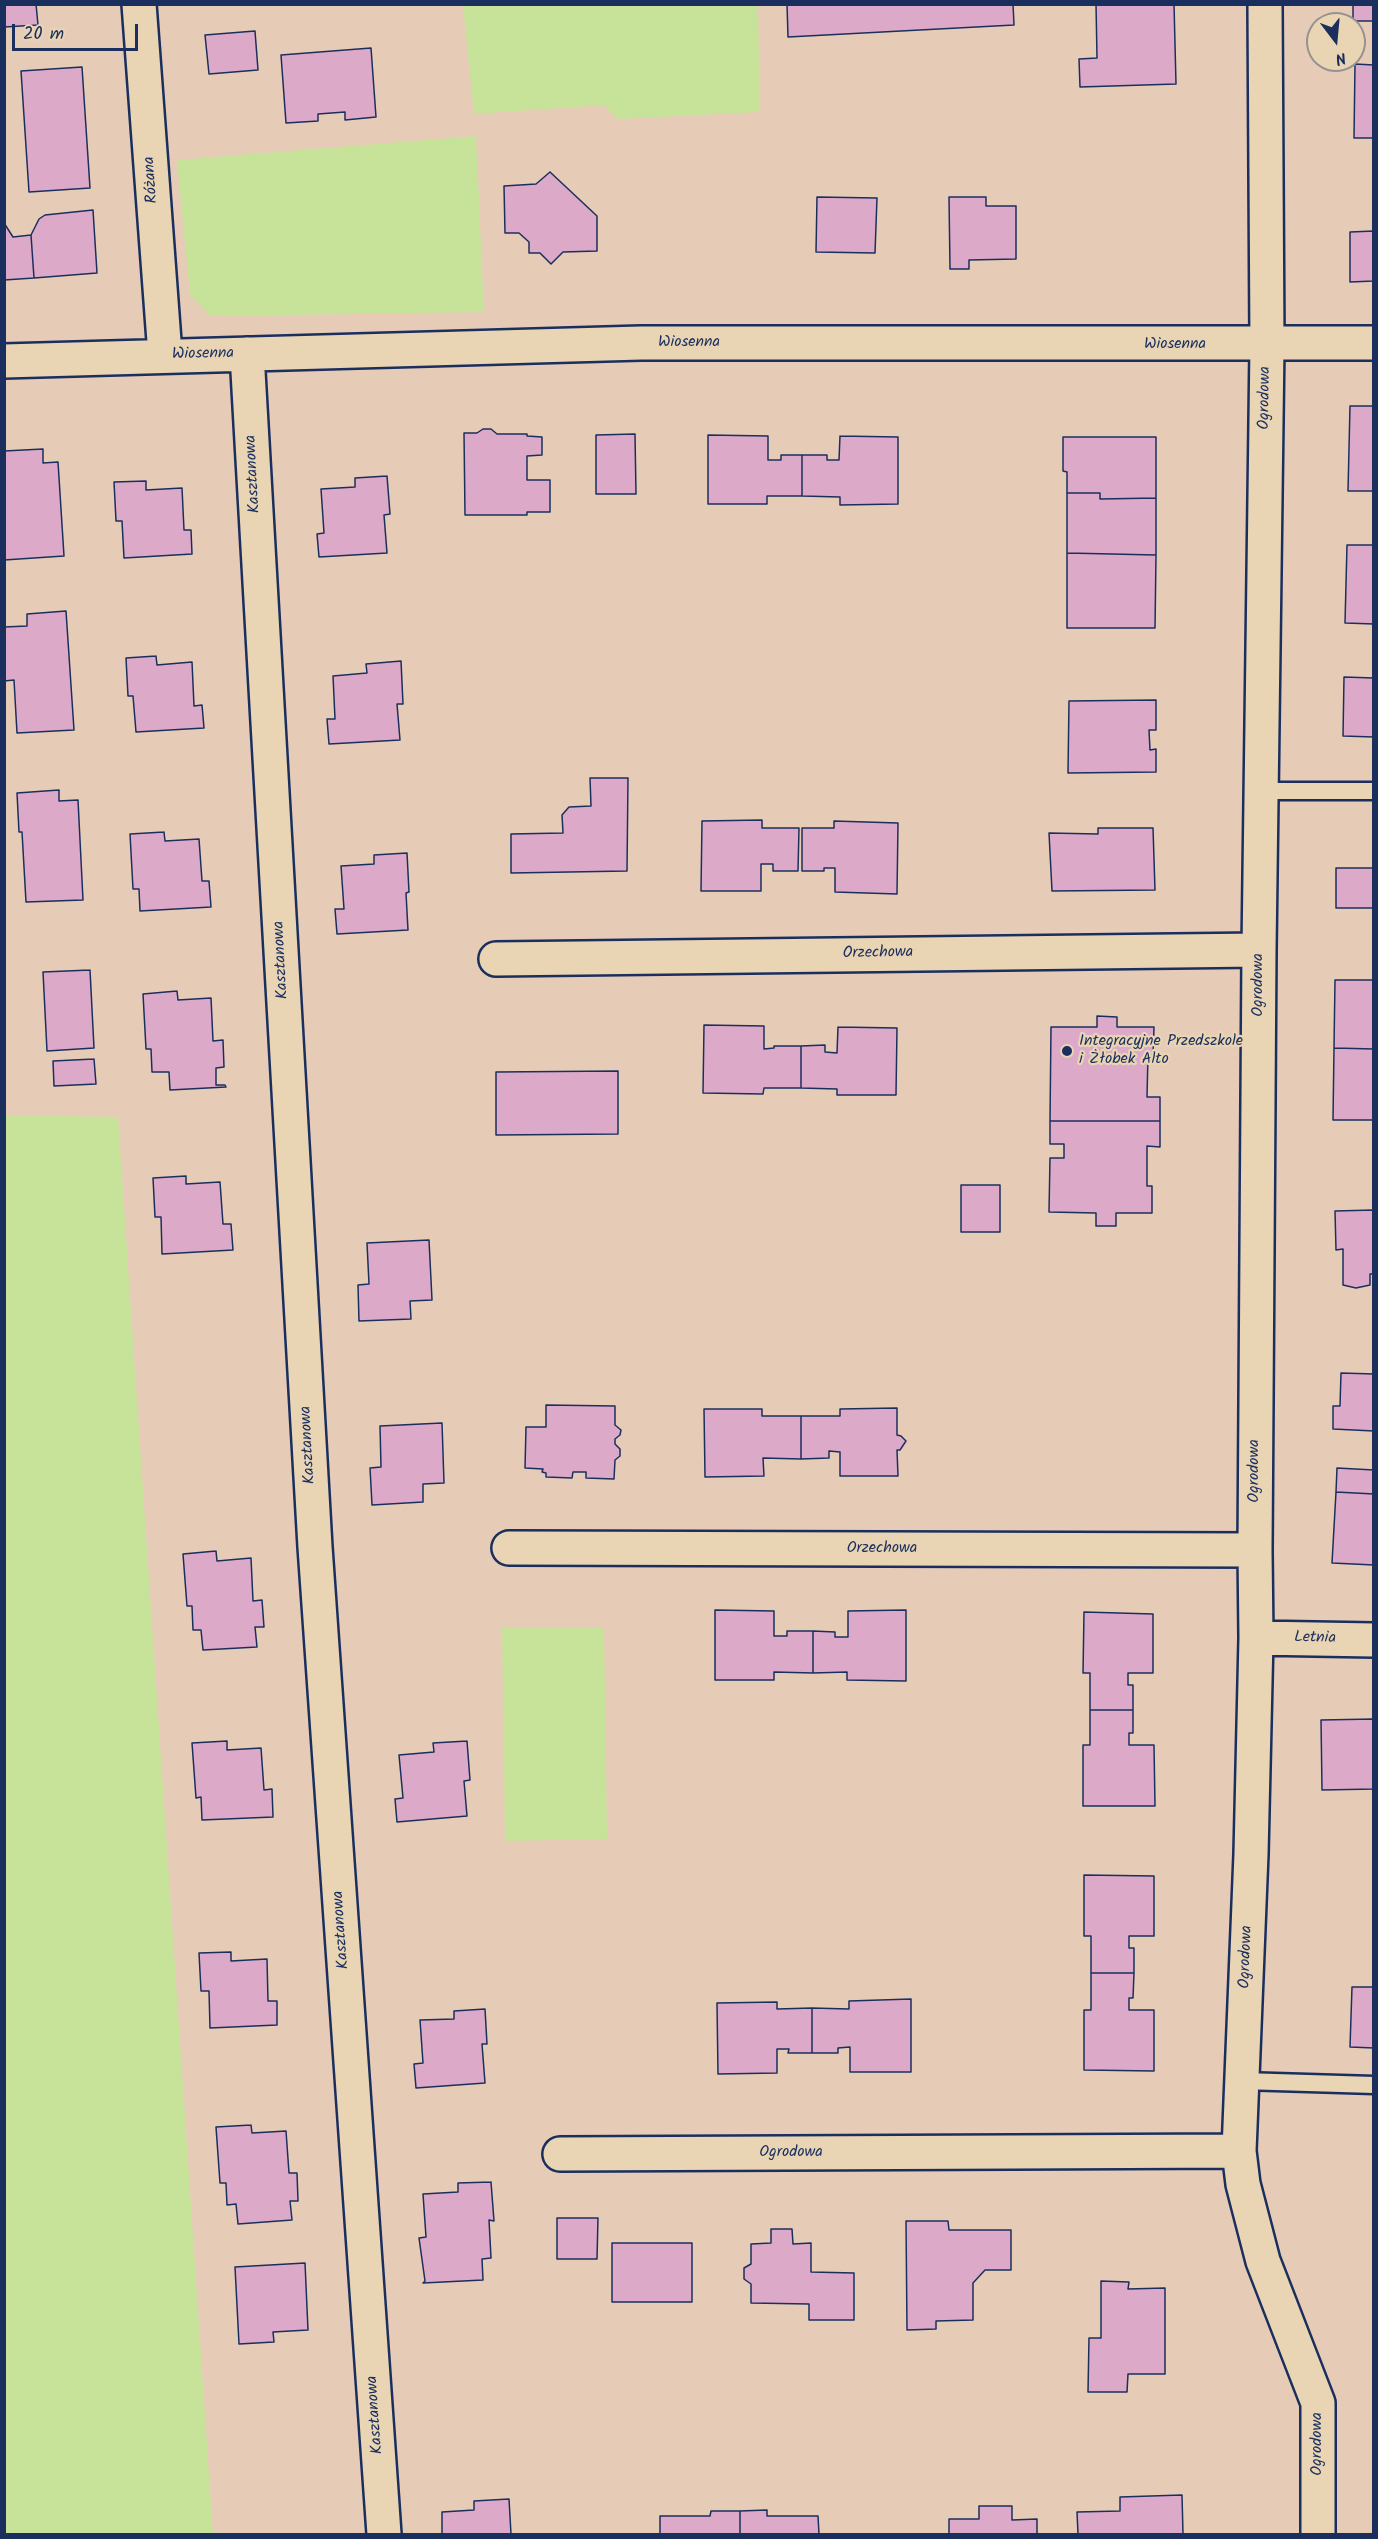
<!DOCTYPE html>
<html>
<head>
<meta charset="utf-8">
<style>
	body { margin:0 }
	#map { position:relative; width:1378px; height:2539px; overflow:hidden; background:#e6ccb7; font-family:Kalam,sans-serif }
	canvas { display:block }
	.frame { position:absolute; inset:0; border:6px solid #1b2f5e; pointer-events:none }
	.north { position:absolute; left:1306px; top:12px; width:60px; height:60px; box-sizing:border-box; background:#e9d4b3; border:2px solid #979291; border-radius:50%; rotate:164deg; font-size:16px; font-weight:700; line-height:24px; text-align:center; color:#1b2f5e }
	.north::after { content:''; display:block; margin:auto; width:21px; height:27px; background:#1b2f5e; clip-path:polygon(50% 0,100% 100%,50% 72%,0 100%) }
	.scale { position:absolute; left:12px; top:24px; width:126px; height:27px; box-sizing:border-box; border:3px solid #1b2f5e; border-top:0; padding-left:8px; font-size:18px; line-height:21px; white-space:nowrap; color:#1b2f5e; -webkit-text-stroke:4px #e9d4b3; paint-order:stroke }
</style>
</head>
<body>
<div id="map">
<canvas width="1378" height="2539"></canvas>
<div class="frame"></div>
<div class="north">N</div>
<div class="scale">20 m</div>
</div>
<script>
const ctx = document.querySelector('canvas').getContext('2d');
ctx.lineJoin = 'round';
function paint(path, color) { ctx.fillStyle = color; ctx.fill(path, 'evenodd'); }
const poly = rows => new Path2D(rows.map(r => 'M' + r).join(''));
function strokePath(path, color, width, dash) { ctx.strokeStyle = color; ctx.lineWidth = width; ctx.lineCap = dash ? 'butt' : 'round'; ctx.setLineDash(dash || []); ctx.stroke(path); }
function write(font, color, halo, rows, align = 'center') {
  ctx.font = font + ' Kalam,sans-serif'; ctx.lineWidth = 4.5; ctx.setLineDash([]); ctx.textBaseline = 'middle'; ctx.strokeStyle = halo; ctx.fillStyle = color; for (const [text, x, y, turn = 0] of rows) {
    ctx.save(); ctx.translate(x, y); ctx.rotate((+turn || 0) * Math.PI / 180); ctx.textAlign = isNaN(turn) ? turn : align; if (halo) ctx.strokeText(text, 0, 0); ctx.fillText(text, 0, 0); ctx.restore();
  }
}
paint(poly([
	[463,5,758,5,760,112,618,119,604,105,474,114],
	[476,136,484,312,210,316,190,295,177,160],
	[5,1115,118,1117,213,2534,5,2534],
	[604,1627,607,1839,505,1841,502,1628]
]), '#c7e39a');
const building = poly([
	[4,4,36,4,38,25,4,27,4,4],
	[787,4,1013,4,1014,25,788,37,787,4],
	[1096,4,1174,4,1176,84,1080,87,1079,59,1097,58,1096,4],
	[1353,4,1374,4,1374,21,1353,21,1353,4],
	[255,31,258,70,209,74,205,35,255,31],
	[371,48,376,117,345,120,345,112,318,114,318,121,286,123,281,55,371,48],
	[1355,64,1374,65,1374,138,1354,138,1355,64],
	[82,67,90,188,29,192,21,71,82,67],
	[550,172,597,216,597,251,563,252,551,264,540,253,529,253,529,242,519,233,505,233,504,186,536,184,550,172],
	[817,197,877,198,875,253,816,252,817,197],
	[949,197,986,197,986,206,1016,206,1016,259,969,260,969,269,950,269,949,197],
	[93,210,97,273,34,278,31,235,39,219,45,215,93,210],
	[4,223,13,237,31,235,34,278,4,280,4,223],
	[1374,231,1374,281,1350,282,1350,232,1374,231],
	[1350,406,1374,406,1374,491,1348,491,1350,406],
	[483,429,491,429,497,434,527,434,527,436,542,437,542,455,527,456,527,480,550,480,550,512,527,512,527,515,465,515,464,433,477,433,483,429],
	[635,434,636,494,596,494,596,435,635,434],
	[708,435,768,436,768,460,781,460,781,455,802,455,802,496,767,496,767,504,708,504,708,435],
	[840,436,898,437,898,504,840,505,840,497,802,496,802,455,827,455,827,460,839,460,840,436],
	[1063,437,1156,437,1156,498,1100,499,1100,493,1067,493,1067,472,1063,471,1063,437],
	[43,449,43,463,58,462,64,556,4,560,4,451,43,449],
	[387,476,390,514,384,515,387,553,319,557,317,534,324,533,321,489,355,487,355,478,387,476],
	[146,481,146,490,182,488,184,530,191,530,192,554,124,558,122,521,116,521,114,482,146,481],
	[1067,493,1100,493,1100,499,1156,498,1156,555,1067,553,1067,493],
	[1347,545,1374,545,1374,624,1345,623,1347,545],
	[1067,553,1156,555,1155,628,1067,628,1067,553],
	[66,611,74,730,17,733,14,680,4,681,4,627,27,626,27,614,66,611],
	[156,656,157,665,192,662,194,706,202,705,204,728,136,732,133,696,128,696,126,658,156,656],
	[401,661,403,704,397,704,400,740,329,744,327,719,335,719,333,676,367,673,366,664,401,661],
	[1344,677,1374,678,1374,737,1343,736,1344,677],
	[1156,700,1156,730,1149,730,1150,750,1156,749,1156,772,1068,773,1069,701,1156,700],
	[590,778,628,778,627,871,511,873,511,834,563,833,562,815,569,807,591,806,590,778],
	[59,790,59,801,78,800,83,900,26,902,22,832,19,832,17,793,59,790],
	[762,820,762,828,799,828,798,871,773,871,773,864,761,864,761,891,701,891,702,821,762,820],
	[834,821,898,823,897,894,835,892,835,868,824,868,824,871,802,871,802,828,834,828,834,821],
	[1098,828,1153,828,1155,890,1052,891,1049,833,1098,834,1098,828],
	[164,832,165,841,199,839,202,881,209,881,211,907,140,911,139,889,133,889,130,834,164,832],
	[407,853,409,892,406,893,408,930,337,934,335,909,344,909,341,866,374,864,374,855,407,853],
	[1336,868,1374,868,1374,908,1336,908,1336,868],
	[90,970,94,1048,47,1051,43,972,90,970],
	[1335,980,1374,980,1374,1049,1334,1048,1335,980],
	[177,991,178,1000,211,998,213,1041,223,1040,224,1067,216,1068,216,1085,225,1085,226,1087,170,1090,169,1072,152,1072,151,1049,146,1049,143,994,177,991],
	[1097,1016,1117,1017,1117,1027,1154,1027,1153,1055,1148,1055,1147,1097,1160,1097,1160,1121,1050,1121,1051,1027,1097,1027,1097,1016],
	[704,1025,764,1026,764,1049,774,1048,774,1046,801,1046,801,1088,764,1088,763,1094,703,1093,704,1025],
	[838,1027,897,1028,896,1095,837,1095,837,1089,801,1088,801,1046,825,1045,825,1052,837,1053,838,1027],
	[1334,1048,1374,1049,1374,1120,1333,1120,1334,1048],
	[94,1059,96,1084,54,1086,53,1061,94,1059],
	[618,1071,618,1134,496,1135,496,1072,618,1071],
	[1050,1121,1160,1121,1160,1147,1147,1146,1147,1186,1152,1186,1152,1213,1116,1213,1116,1226,1096,1226,1096,1213,1049,1212,1050,1158,1064,1158,1064,1144,1050,1144,1050,1121],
	[186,1176,186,1184,220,1182,223,1224,231,1224,233,1250,162,1254,161,1217,155,1217,153,1178,186,1176],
	[961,1185,1000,1185,1000,1232,961,1232,961,1185],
	[1374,1210,1374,1274,1370,1274,1370,1285,1356,1288,1343,1285,1343,1249,1336,1250,1335,1211,1374,1210],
	[429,1240,432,1300,410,1301,411,1319,359,1321,358,1285,369,1284,367,1243,429,1240],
	[1341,1373,1374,1374,1374,1431,1333,1429,1333,1406,1340,1406,1341,1373],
	[546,1405,615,1406,615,1425,621,1430,620,1435,615,1439,615,1444,620,1449,620,1456,615,1460,614,1479,586,1478,586,1472,573,1472,572,1478,546,1477,546,1473,542,1472,543,1469,525,1468,526,1427,546,1427,546,1405],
	[897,1408,897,1435,901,1436,906,1441,900,1450,897,1450,898,1476,840,1476,840,1452,829,1451,829,1458,801,1459,801,1416,840,1416,840,1409,897,1408],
	[704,1409,762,1409,762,1416,801,1416,801,1459,763,1458,764,1476,705,1477,704,1409],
	[442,1423,444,1483,423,1484,423,1502,372,1505,370,1468,381,1467,380,1426,442,1423],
	[1337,1468,1374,1470,1374,1494,1336,1492,1337,1468],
	[1336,1492,1374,1494,1374,1565,1332,1563,1336,1492],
	[216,1551,217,1561,251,1558,253,1601,262,1600,264,1627,255,1627,257,1647,203,1650,201,1630,193,1630,192,1606,187,1606,183,1554,216,1551],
	[715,1610,774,1611,774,1636,787,1636,787,1631,813,1631,813,1673,774,1672,774,1680,715,1680,715,1610],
	[906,1610,906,1681,847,1680,847,1672,813,1673,813,1631,835,1632,835,1637,848,1637,848,1611,906,1610],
	[1084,1612,1153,1614,1153,1673,1128,1673,1128,1685,1133,1685,1133,1710,1090,1710,1090,1673,1083,1673,1084,1612],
	[1090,1710,1133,1710,1133,1733,1129,1733,1129,1745,1154,1745,1155,1806,1083,1806,1083,1745,1090,1745,1090,1710],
	[1374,1719,1374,1789,1322,1790,1321,1720,1374,1719],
	[227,1741,227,1750,261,1748,264,1790,272,1789,273,1817,202,1820,201,1797,196,1798,192,1743,227,1741],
	[467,1741,470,1780,464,1781,467,1816,397,1822,395,1799,403,1798,399,1755,434,1752,433,1743,467,1741],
	[1084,1875,1154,1876,1154,1936,1129,1936,1129,1948,1134,1948,1134,1973,1091,1973,1091,1936,1084,1936,1084,1875],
	[231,1952,231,1961,267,1959,268,2001,277,2001,277,2025,210,2028,209,1991,201,1991,199,1953,231,1952],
	[1091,1973,1134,1973,1133,1998,1129,1998,1129,2010,1154,2010,1154,2071,1084,2070,1084,2010,1091,2010,1091,1973],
	[1352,1987,1374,1987,1374,2048,1350,2047,1352,1987],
	[911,1999,911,2072,850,2072,850,2047,838,2048,838,2053,812,2053,812,2008,849,2009,849,2001,911,1999],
	[777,2002,777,2009,812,2008,812,2053,788,2053,789,2049,777,2049,777,2073,718,2074,717,2003,777,2002],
	[485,2009,487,2044,482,2044,485,2083,416,2088,414,2064,423,2063,420,2020,454,2019,454,2011,485,2009],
	[251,2125,252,2133,286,2131,289,2173,297,2173,298,2201,290,2201,292,2220,238,2224,236,2204,227,2205,226,2183,220,2183,216,2127,251,2125],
	[491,2182,494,2221,489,2220,491,2258,482,2259,483,2280,423,2283,425,2281,419,2238,426,2237,423,2194,458,2192,458,2183,491,2182],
	[557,2218,598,2218,597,2259,557,2259,557,2218],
	[906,2221,948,2221,949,2230,1011,2230,1011,2270,985,2270,973,2283,973,2320,936,2321,936,2329,907,2330,906,2221],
	[771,2229,792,2229,793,2244,811,2243,811,2272,854,2273,854,2320,809,2320,809,2304,751,2303,751,2284,744,2279,744,2268,751,2264,751,2244,771,2243,771,2229],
	[612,2243,692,2243,692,2302,612,2302,612,2243],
	[305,2263,308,2330,273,2332,274,2342,239,2344,235,2267,305,2263],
	[1101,2281,1129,2282,1128,2289,1165,2288,1165,2374,1128,2374,1127,2392,1088,2392,1089,2338,1101,2338,1101,2281],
	[1182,2495,1183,2534,1078,2534,1077,2512,1120,2511,1120,2497,1182,2495],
	[509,2499,511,2534,442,2534,442,2512,474,2510,474,2501,509,2499],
	[979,2506,1012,2506,1012,2520,1037,2519,1037,2534,949,2534,949,2519,979,2519,979,2506],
	[767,2510,767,2516,818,2516,819,2534,740,2534,740,2511,767,2510],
	[711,2511,740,2511,740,2534,660,2534,660,2516,710,2516,711,2511]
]);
paint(building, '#dcaac8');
strokePath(building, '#1b2f5e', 1.5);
const service = poly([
	[1261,791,1374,791],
	[1242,2081,1374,2085]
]);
const minor = poly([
	[139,4,165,355],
	[1265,4,1267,345,1259,950,1255,1550,1256,1638,1251,1854,1239,2151,1243,2184,1263,2261,1318,2403,1318,2534],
	[247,354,315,1547,384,2534],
	[4,361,641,343,1374,343],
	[496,959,1259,950],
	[509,1548,1255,1550],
	[1256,1638,1374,1640],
	[560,2154,1239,2151]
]);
strokePath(service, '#1b2f5e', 21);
strokePath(minor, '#1b2f5e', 38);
strokePath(service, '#e9d4b3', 16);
strokePath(minor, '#e9d4b3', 33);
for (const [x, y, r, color] of [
	[1067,1051,6,"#1b2f5e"]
]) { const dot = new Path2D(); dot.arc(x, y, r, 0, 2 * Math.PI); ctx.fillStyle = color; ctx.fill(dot); strokePath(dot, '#e9d4b3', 2); }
write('16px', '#1b2f5e', '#e9d4b3', [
	["Różana",152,180,-94],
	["Wiosenna",689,343],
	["Wiosenna",1175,345],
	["Wiosenna",203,355,-1],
	["Ogrodowa",1266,398,-89],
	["Kasztanowa",254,474,-93],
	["Orzechowa",878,954,-1],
	["Kasztanowa",282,960,-93],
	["Ogrodowa",1259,985,-90],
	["Kasztanowa",309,1445,-93],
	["Ogrodowa",1255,1471,-90],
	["Orzechowa",882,1549],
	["Letnia",1315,1639,1],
	["Kasztanowa",342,1930,-94],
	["Ogrodowa",1247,1957,-88],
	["Ogrodowa",791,2153],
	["Kasztanowa",376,2415,-94],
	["Ogrodowa",1318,2444,-90]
]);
write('16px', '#1b2f5e', '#e9d4b3', [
	["Integracyjne Przedszkole",1079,1042],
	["i Żłobek Alto",1079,1060]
], 'left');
</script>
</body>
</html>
